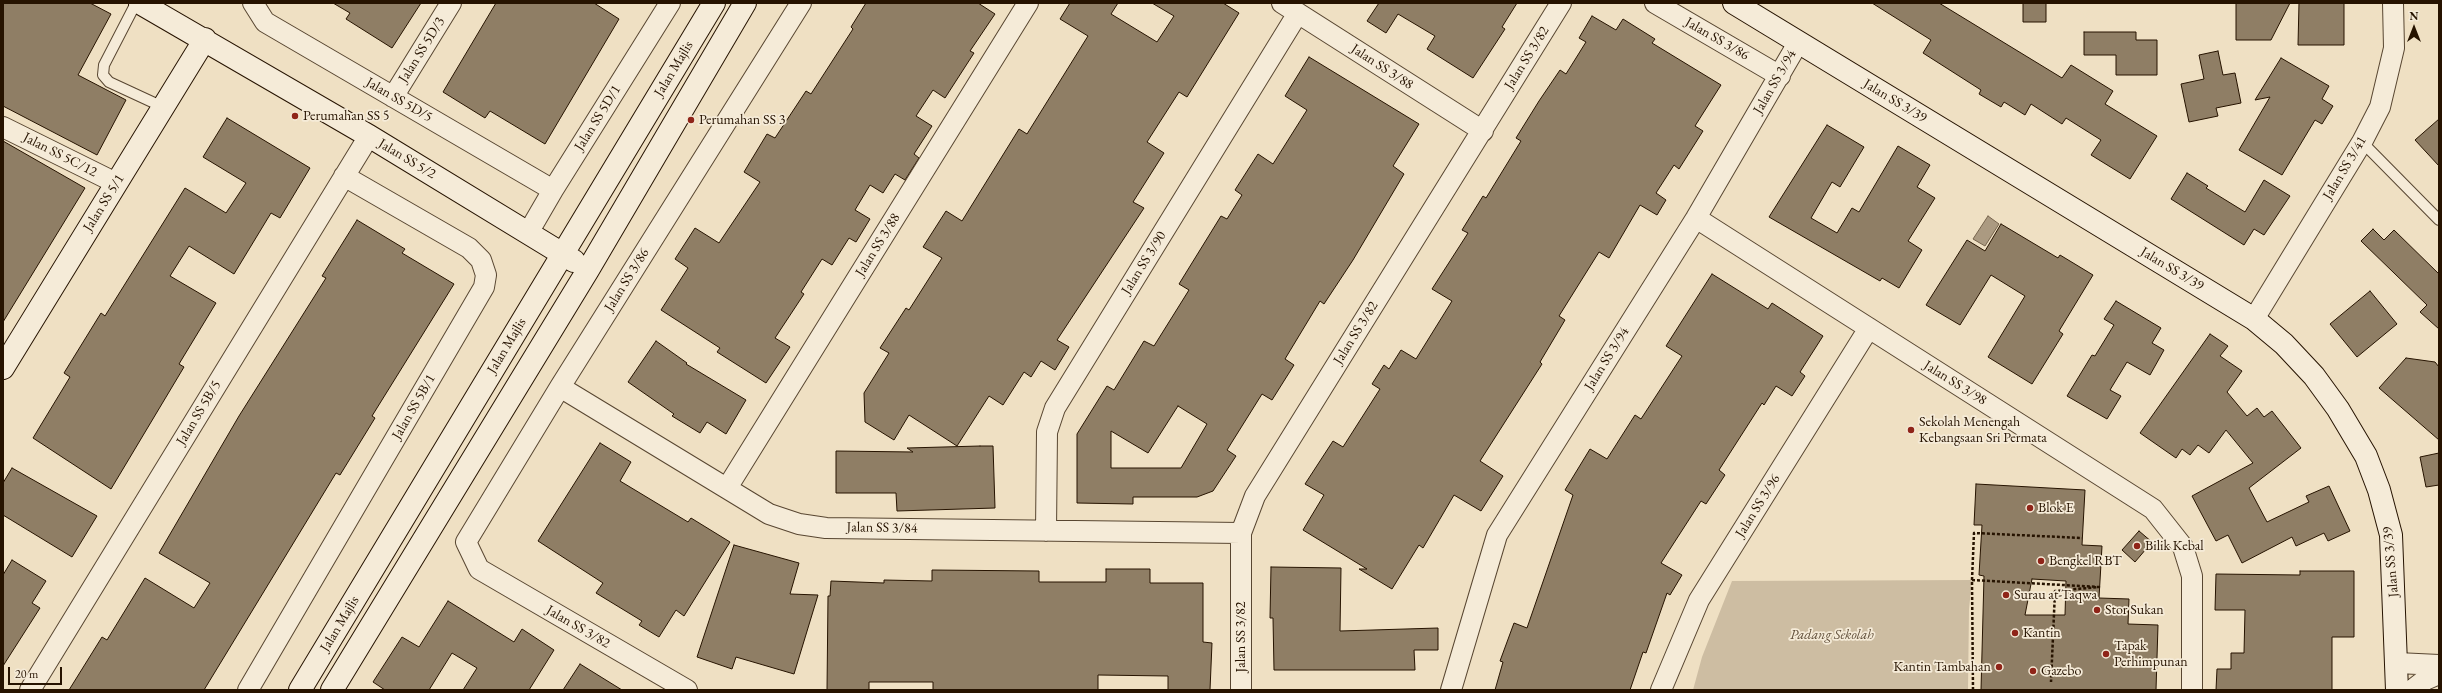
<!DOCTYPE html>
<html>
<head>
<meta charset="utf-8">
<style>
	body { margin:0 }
	#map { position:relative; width:2442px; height:693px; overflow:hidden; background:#efe0c3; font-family:"EB Garamond",serif }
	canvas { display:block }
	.frame { position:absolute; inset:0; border:4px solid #261300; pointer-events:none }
	.north { position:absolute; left:2394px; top:8px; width:40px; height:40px; -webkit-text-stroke:3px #f5ebd8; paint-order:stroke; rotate:0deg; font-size:11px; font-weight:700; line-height:16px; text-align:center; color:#261300 }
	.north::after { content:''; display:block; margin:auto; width:14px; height:18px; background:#261300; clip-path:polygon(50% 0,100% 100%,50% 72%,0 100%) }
	.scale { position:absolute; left:8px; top:667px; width:54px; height:18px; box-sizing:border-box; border:2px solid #261300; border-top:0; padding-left:5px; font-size:12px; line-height:14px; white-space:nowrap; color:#261300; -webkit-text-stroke:3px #f5ebd8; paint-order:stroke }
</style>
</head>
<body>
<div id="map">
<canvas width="2442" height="693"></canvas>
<div class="frame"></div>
<div class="north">N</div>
<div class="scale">20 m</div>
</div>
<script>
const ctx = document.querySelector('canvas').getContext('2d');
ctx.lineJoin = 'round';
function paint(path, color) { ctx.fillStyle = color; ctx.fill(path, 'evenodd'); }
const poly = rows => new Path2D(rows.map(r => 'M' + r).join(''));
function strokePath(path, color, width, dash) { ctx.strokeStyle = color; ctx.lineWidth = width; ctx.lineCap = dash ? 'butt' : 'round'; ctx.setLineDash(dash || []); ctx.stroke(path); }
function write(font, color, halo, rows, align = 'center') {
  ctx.font = font + ' "EB Garamond",serif'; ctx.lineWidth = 3.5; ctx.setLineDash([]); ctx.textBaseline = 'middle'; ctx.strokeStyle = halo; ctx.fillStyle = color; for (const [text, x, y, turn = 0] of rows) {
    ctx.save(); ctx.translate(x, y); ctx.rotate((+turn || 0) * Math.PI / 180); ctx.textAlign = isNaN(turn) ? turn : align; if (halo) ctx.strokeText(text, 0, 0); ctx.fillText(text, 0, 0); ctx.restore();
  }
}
paint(poly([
	[1972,580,1969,609,1968,690,1693,690,1702,657,1732,581]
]), '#cdbda2');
const water = poly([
	[1988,216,1999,224,1985,246,1973,239,1988,216]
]);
paint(water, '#ab9a81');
strokePath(water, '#76644d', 1);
const building = poly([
	[3,3,90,3,111,14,78,75,126,100,97,155,3,106,3,3],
	[333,3,421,3,392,48,346,19,350,13,333,3],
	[496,3,594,3,619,19,545,144,490,111,485,118,443,92,496,3],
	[866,3,978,3,995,14,970,51,974,53,945,98,933,90,916,116,932,126,914,154,919,158,905,180,895,174,883,193,870,185,855,210,870,219,856,242,849,238,832,265,822,259,801,292,804,294,775,338,790,347,766,383,717,352,720,348,661,310,688,268,675,259,695,228,719,243,760,182,744,172,767,134,775,138,806,91,811,94,853,29,851,27,866,3],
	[1070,3,1118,3,1111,14,1157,42,1174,16,1152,3,1223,3,1239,13,1187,97,1179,92,1147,142,1164,153,1133,202,1144,208,1057,340,1069,347,1055,370,1041,361,1031,377,1024,372,1003,405,989,396,957,446,909,415,894,440,865,422,864,393,889,353,880,348,906,308,909,310,942,258,923,247,946,211,962,221,1019,129,1027,134,1088,36,1060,19,1070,3],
	[1379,3,1517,3,1502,27,1505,29,1473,78,1427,49,1435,36,1398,14,1386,33,1367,21,1379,3],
	[1872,3,1939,3,2062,78,2071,65,2113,91,2105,104,2157,136,2130,179,2091,155,2101,140,2066,118,2062,124,2031,104,2025,115,2004,102,2001,107,1979,94,1981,90,1923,53,1931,40,1872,3],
	[2023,3,2046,3,2046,22,2023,22,2023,3],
	[2236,3,2290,3,2271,40,2236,40,2236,3],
	[2299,3,2344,3,2344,45,2298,45,2299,3],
	[1592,16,1616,30,1623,19,1655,39,1652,43,1721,85,1695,126,1703,131,1679,169,1674,165,1656,193,1666,200,1657,215,1640,205,1609,258,1599,252,1559,316,1565,320,1540,362,1542,364,1480,461,1503,476,1481,511,1454,495,1423,548,1419,545,1392,589,1359,569,1367,569,1303,530,1324,495,1305,484,1333,441,1343,447,1380,389,1372,384,1384,365,1389,369,1401,350,1416,359,1452,301,1432,289,1468,233,1462,230,1483,196,1486,198,1521,141,1516,138,1539,101,1560,70,1566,74,1586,42,1579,38,1592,16],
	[2084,32,2136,32,2136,40,2157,40,2157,75,2116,75,2116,55,2084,55,2084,32],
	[2218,51,2223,75,2235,73,2241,103,2216,108,2218,116,2189,122,2181,84,2204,79,2199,55,2218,51],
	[1309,57,1419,124,1393,166,1404,174,1353,260,1324,304,1320,301,1285,359,1294,365,1272,400,1262,394,1227,450,1236,456,1213,491,1197,497,1133,497,1133,504,1077,503,1077,434,1107,386,1114,390,1144,341,1154,346,1189,290,1179,284,1221,216,1227,219,1242,195,1235,190,1258,154,1273,164,1307,110,1285,96,1309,57],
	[1178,406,1207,424,1181,468,1111,468,1111,431,1148,453,1178,406],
	[2281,58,2329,86,2322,99,2333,106,2322,124,2315,120,2282,175,2239,150,2270,97,2255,100,2281,58],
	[227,118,310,168,280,218,271,213,234,274,189,246,170,276,216,303,179,364,184,367,111,489,33,438,70,377,64,373,101,313,105,316,185,188,226,213,246,183,203,157,227,118],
	[2439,119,2439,166,2415,140,2439,119],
	[1827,125,1864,147,1840,187,1832,182,1811,218,1837,233,1852,208,1859,212,1898,146,1930,165,1917,187,1935,198,1908,241,1922,250,1899,288,1882,278,1880,281,1769,217,1827,125],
	[3,141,85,188,3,322,3,141],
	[2187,173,2208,186,2206,188,2245,212,2264,180,2290,196,2264,235,2254,229,2244,245,2171,199,2187,173],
	[357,220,405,249,402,253,454,284,372,416,375,418,340,475,336,473,204,690,69,690,102,637,107,640,145,578,194,608,210,583,159,553,239,416,326,278,322,276,357,220],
	[2001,224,2058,258,2060,255,2093,275,2059,331,2063,334,2032,384,1988,357,2025,296,1991,275,1960,325,1926,305,1967,240,1985,251,2001,224],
	[2373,229,2384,240,2394,230,2439,274,2439,329,2420,312,2427,305,2361,241,2373,229],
	[1712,274,1768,309,1772,303,1823,336,1800,372,1805,376,1792,396,1776,386,1764,405,1762,403,1719,470,1725,475,1706,504,1701,501,1661,563,1682,575,1670,595,1667,593,1646,653,1643,652,1630,690,1495,690,1503,662,1500,661,1514,623,1527,628,1573,495,1565,490,1590,449,1607,459,1635,415,1641,419,1682,356,1666,346,1712,274],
	[2370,291,2397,324,2357,357,2330,324,2370,291],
	[2116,301,2161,328,2152,343,2164,350,2150,375,2127,362,2110,390,2121,396,2107,419,2067,396,2092,355,2095,356,2114,325,2104,319,2116,301],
	[2210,334,2228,346,2220,356,2242,371,2227,392,2247,416,2257,408,2264,417,2272,411,2301,448,2249,488,2267,522,2309,502,2306,496,2329,486,2350,531,2328,541,2324,533,2296,546,2292,537,2242,563,2228,535,2216,541,2192,496,2253,463,2226,430,2209,453,2198,445,2190,455,2182,449,2176,458,2140,433,2210,334],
	[656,341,687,363,686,364,746,400,726,434,707,422,700,433,672,416,674,414,628,382,656,341],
	[2406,358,2435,362,2439,367,2439,440,2379,388,2406,358],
	[600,443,631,462,620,481,688,522,691,518,730,542,684,616,676,610,659,637,639,625,642,621,596,593,603,583,538,541,600,443],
	[980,446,993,446,995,508,897,511,896,493,836,493,836,451,913,452,907,448,980,446],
	[2439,453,2439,485,2426,487,2420,457,2439,453],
	[12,468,97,516,72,557,3,515,3,483,12,468],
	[1976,484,2085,490,2082,545,2102,546,2099,598,2129,599,2128,624,2158,625,2156,690,1981,690,1984,576,1979,575,1982,525,1974,525,1976,484],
	[2032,579,2066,581,2065,615,2025,615,2032,579],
	[2139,531,2152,542,2135,562,2122,550,2139,531],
	[734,545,799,563,790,594,818,595,794,674,736,657,732,669,697,657,734,545],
	[12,560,46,581,32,603,40,608,3,666,3,575,12,560],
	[1271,567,1341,568,1340,631,1438,628,1438,650,1414,650,1415,670,1274,670,1273,618,1270,618,1271,567],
	[1106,569,1150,569,1150,583,1203,583,1203,642,1212,643,1210,690,1168,690,1168,676,1098,675,1098,690,933,690,933,682,869,682,869,690,827,690,828,596,830,596,831,581,884,583,884,580,932,581,932,570,1039,571,1039,582,1106,582,1106,569],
	[2300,571,2354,571,2354,637,2332,637,2332,690,2216,690,2217,669,2231,669,2231,653,2244,653,2245,610,2215,610,2216,574,2300,575,2300,571],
	[448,601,514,642,522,629,554,650,529,690,463,690,477,668,452,653,429,690,385,690,373,682,402,637,419,647,448,601],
	[580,664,622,690,563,690,580,664]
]);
paint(building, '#8f7e65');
strokePath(building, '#261300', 1);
const lane = poly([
	[136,3,104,65,103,75,109,82,163,107],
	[2362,142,2439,220]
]);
const street = poly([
	[253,3,265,22,553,190],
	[1282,3,1483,131],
	[1655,3,1780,76],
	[393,97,451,3],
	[3,127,116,183],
	[1696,218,2153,509,2183,547,2192,576,2192,690],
	[528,233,553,190,670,3],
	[2254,319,2362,142,2380,107,2394,48,2393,3],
	[560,387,769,514,799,524,826,528,1241,533],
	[727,488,1028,3],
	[1046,531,1047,432,1055,408,1298,13],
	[2397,663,2439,665],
	[30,690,369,136],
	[248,690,484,287,486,275,481,260,469,248,344,176],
	[687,690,479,569,466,542,560,387,801,3],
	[1241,690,1241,533,1255,496,1561,3],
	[1451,690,1497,535,1696,218,1798,43],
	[1661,690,1699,600,1869,328],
	[2412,690,2425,680,2439,674]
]);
const secondary = poly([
	[140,3,369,136,574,261],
	[1734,3,2254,319,2284,344,2314,376,2338,409,2366,456,2379,490,2391,535,2397,690],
	[3,368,205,39],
	[300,690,714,3],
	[332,690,588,270,745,3]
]);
strokePath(lane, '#584631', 12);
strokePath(street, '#584631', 22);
strokePath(secondary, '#261300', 24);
strokePath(poly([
	[1972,580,2099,587,2055,591,2051,682],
	[1973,690,1972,580,1974,533,2082,538]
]), '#261300', 2.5, [3, 2]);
strokePath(lane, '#f5ebd8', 10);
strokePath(street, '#f5ebd8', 20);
strokePath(secondary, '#f5ebd8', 22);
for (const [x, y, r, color] of [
	[295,116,4,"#8f2418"],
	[691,120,4,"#8f2418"],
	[1911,430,4,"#8f2418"],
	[2030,508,4,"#8f2418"],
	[2137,546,4,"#8f2418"],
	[2041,561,4,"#8f2418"],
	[2006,595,4,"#8f2418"],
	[2097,610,4,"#8f2418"],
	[2015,633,4,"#8f2418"],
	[2106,654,4,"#8f2418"],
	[1999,667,4,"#8f2418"],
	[2033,671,4,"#8f2418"]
]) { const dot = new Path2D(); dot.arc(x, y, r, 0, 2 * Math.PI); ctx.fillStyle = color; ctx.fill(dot); strokePath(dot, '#f5ebd8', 1.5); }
write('14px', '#261300', '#f5ebd8', [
	["Jalan SS 3/86",1717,39,30],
	["Jalan SS 5D/3",422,50,-58],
	["Jalan SS 3/82",1527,58,-58],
	["Jalan SS 3/88",1382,67,33],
	["Jalan Majlis",674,69,-59],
	["Jalan SS 3/94",1775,82,-60],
	["Jalan SS 5D/5",399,100,30],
	["Jalan SS 3/39",1895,101,31],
	["Jalan SS 5D/1",598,118,-58],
	["Jalan SS 5C/12",60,155,27],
	["Jalan SS 5/2",407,159,31],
	["Jalan SS 3/41",2345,168,-59],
	["Jalan SS 5/1",104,203,-58],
	["Jalan SS 3/88",878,245,-58],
	["Jalan SS 3/90",1144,263,-58],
	["Jalan SS 3/39",2172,269,31],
	["Jalan SS 3/86",627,280,-58],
	["Jalan SS 3/82",1356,333,-58],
	["Jalan Majlis",507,346,-59],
	["Jalan SS 3/94",1607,359,-58],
	["Jalan SS 3/98",1955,383,32],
	["Jalan SS 5B/1",414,407,-60],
	["Jalan SS 5B/5",199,413,-59],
	["Jalan SS 3/96",1758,506,-58],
	["Jalan SS 3/84",882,528,1],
	["Jalan SS 3/39",2391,562,-95],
	["Jalan Majlis",340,624,-59],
	["Jalan SS 3/82",578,627,30],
	["Jalan SS 3/82",1241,637,-90]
]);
write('14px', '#261300', '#f5ebd8', [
	["Perumahan SS 5",303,116],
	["Perumahan SS 3",699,120],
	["Sekolah Menengah",1919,422],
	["Kebangsaan Sri Permata",1919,438],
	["Blok E",2038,508],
	["Bilik Kebal",2145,546],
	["Bengkel RBT",2049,561],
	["Surau at-Taqwa",2014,595],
	["Stor Sukan",2105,610],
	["Kantin",2023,633],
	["Tapak",2114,646],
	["Perhimpunan",2114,662],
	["Kantin Tambahan",1991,667,"right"],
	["Gazebo",2041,671]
], 'left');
write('italic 14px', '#604e39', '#f5ebd8', [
	["Padang Sekolah",1832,635]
]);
</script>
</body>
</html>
